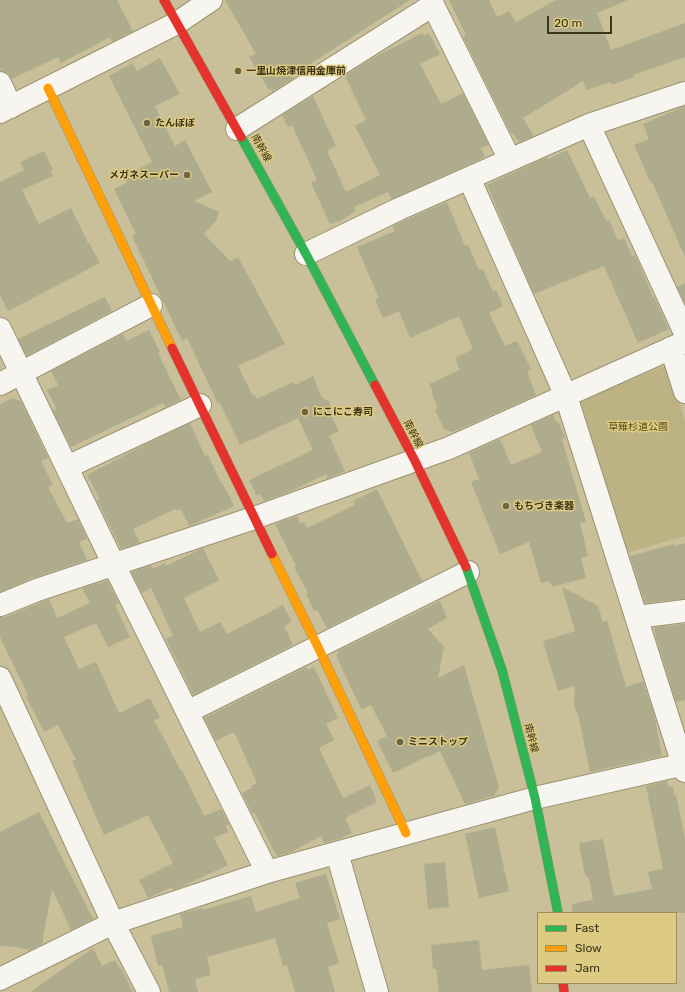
<!DOCTYPE html>
<html>
<head>
<meta charset="utf-8">
<style>
	body { margin:0 }
	#map { position:relative; width:685px; height:992px; overflow:hidden; background:#c9bf98; font-family:Rubik,sans-serif }
	canvas { display:block }
	.legend { position:absolute; left:537px; top:912px; width:140px; height:72px; box-sizing:border-box; background:#ddcb84; border:1px solid #9d8f58; margin:0; padding:5px 7px; list-style:none; font-size:12px; color:#3c3517 }
	.legend li { display:flex; align-items:center; gap:8px; height:20px }
	.legend b { width:20px; border:1px solid #9d8f58 }
	.scale { position:absolute; left:547px; top:16px; width:65px; height:18px; box-sizing:border-box; border:2px solid #3c3517; border-top:0; padding-left:5px; font-size:12px; line-height:14px; white-space:nowrap; color:#3c3517; -webkit-text-stroke:3px #ddcb84; paint-order:stroke }
</style>
</head>
<body>
<div id="map">
<canvas width="685" height="992"></canvas>
<ul class="legend">
<li><b style="height:5px;background:#30b455"></b>Fast</li>
<li><b style="height:5px;background:#ff9f0a"></b>Slow</li>
<li><b style="height:5px;background:#e5322d"></b>Jam</li>
</ul>
<div class="scale">20 m</div>
</div>
<script>
const ctx = document.querySelector('canvas').getContext('2d');
ctx.lineJoin = 'round';
function paint(path, color) { ctx.fillStyle = color; ctx.fill(path, 'evenodd'); }
const poly = rows => new Path2D(rows.map(r => 'M' + r).join(''));
function strokePath(path, color, width, dash) { ctx.strokeStyle = color; ctx.lineWidth = width; ctx.lineCap = dash ? 'butt' : 'round'; ctx.setLineDash(dash || []); ctx.stroke(path); }
function write(font, color, halo, rows, align = 'center') {
  ctx.font = font + ' Rubik,"Noto Sans JP",sans-serif'; ctx.lineWidth = 3; ctx.setLineDash([]); ctx.textBaseline = 'middle'; ctx.strokeStyle = halo; ctx.fillStyle = color; for (const [text, x, y, turn = 0] of rows) {
    ctx.save(); ctx.translate(x, y); ctx.rotate((+turn || 0) * Math.PI / 180); ctx.textAlign = isNaN(turn) ? turn : align; if (halo) ctx.strokeText(text, 0, 0); ctx.fillText(text, 0, 0); ctx.restore();
  }
}
paint(poly([
	[668,365,685,421,685,536,626,553,580,399]
]), '#bdb284');
paint(poly([
	[0,0,117,0,133,31,112,42,110,37,61,63,58,57,12,79,8,73,1,71,0,68],
	[225,0,410,0,293,75,294,78,272,92,271,89,269,90,249,57,256,54],
	[449,0,489,0,497,17,509,11,516,22,556,0,628,0,597,13,611,50,685,23,685,57,633,75,634,77,612,85,611,82,586,90,583,81,523,118,534,136,519,142,513,133,511,134,463,37,466,35],
	[422,33,424,36,429,33,440,54,420,64,441,104,463,93,489,145,481,148,485,157,392,199,388,192,354,207,356,211,340,221,330,224,311,183,317,180,292,125,288,127,282,115,313,96,336,146,327,151,346,192,380,175,355,126,366,120,345,76,371,59],
	[160,58,180,94,155,106,175,146,185,140,212,192,194,201,219,212,216,221,204,234,230,261,238,257,285,344,238,366,253,396,255,395,257,399,293,382,295,385,313,376,322,398,330,402,330,414,339,431,329,436,345,471,328,478,326,474,289,492,264,501,260,494,257,496,249,480,313,450,298,418,240,445,220,403,218,404,187,338,182,341,132,236,136,234,114,189,127,182,124,177,152,162,109,76,133,63,137,71],
	[685,106,685,257,652,182,651,183,634,145,649,139,643,124],
	[567,150,590,198,594,196,606,221,609,220,618,240,624,238,632,256,635,255,653,297,654,297,669,329,638,343,604,266,593,271,593,270,534,294,487,185,547,157,548,159],
	[44,151,53,170,50,171,53,176,22,190,39,224,71,208,88,243,89,243,100,263,8,311,0,295,0,182,24,170,20,162],
	[447,202,465,246,468,245,479,270,483,269,493,292,496,290,503,306,489,313,505,346,517,341,531,369,527,371,529,374,528,374,536,395,453,432,444,429,435,410,438,408,431,392,433,391,429,384,460,370,455,358,473,349,459,316,410,338,399,311,383,318,375,300,379,298,357,247,395,231,392,226],
	[685,283,685,303,677,287],
	[105,297,112,311,27,356,18,339],
	[149,330,160,352,158,353,181,400,165,407,163,403,71,447,52,409,57,410,47,390,58,385,51,371,123,334,126,341],
	[12,398,21,401,48,458,41,461,53,485,48,487,67,523,78,519,87,539,79,542,87,560,33,578,0,592,0,404],
	[553,415,556,422,558,422,565,438,562,439,586,522,580,523,588,556,581,558,586,578,552,587,550,581,541,583,529,542,500,554,471,482,479,479,469,453,500,439,511,465,542,452,531,425],
	[190,423,205,456,208,455,222,485,223,484,226,491,227,491,234,506,189,526,181,509,177,511,175,509,133,529,140,543,121,549,101,508,97,500,100,499,87,475,148,443],
	[377,489,422,581,327,628,317,610,314,611,306,594,308,593,294,567,296,566,275,524,297,516,300,524,304,522,307,528,355,505,353,501],
	[685,543,685,599,645,603,630,556,674,544,674,546],
	[203,548,219,580,184,598,200,632,220,622,227,634,283,605,292,622,284,626,293,645,193,695,166,639,173,635,151,588,142,593,131,572,151,565,153,569,165,563,166,566],
	[107,580,119,603,115,605,130,637,108,647,96,623,64,637,79,669,96,662,119,713,150,698,160,718,154,720,181,771,182,770,204,816,221,809,229,824,226,826,228,832,214,838,228,865,181,887,173,890,172,887,148,898,139,880,173,863,148,815,104,835,72,761,76,760,58,725,44,732,26,696,28,695,0,637,0,617,5,617,49,599,57,618,90,603,82,588,98,583,98,584],
	[562,587,598,606,603,622,607,620,626,687,643,681,654,713,662,756,590,772,578,714,574,707,575,686,558,691,543,641,575,631],
	[440,601,447,618,428,629,444,647,438,678,464,665,499,787,494,796,465,804,440,751,429,757,428,756,393,773,377,741,387,736,371,705,362,709,360,707,336,655,339,654,338,651],
	[685,624,685,700,676,702,657,641,654,627],
	[306,667,308,670,314,667,338,718,326,724,334,740,319,748,343,798,370,785,377,802,345,818,352,833,339,839,324,843,321,836,291,852,278,856,277,854,276,855,254,812,252,813,242,793,252,788,251,786,257,783,234,732,216,741,204,718],
	[667,781,669,787,673,787,674,795,676,795,685,838,685,913,572,913,572,904,593,900,589,878,585,875,579,843,603,839,614,896,652,889,648,872,663,869,646,786],
	[39,812,93,919,71,930,52,889,42,944,30,950,17,947,0,946,0,832],
	[495,827,509,891,479,898,465,834],
	[445,862,449,907,428,909,424,864],
	[326,874,340,919,327,923,339,963,328,967,335,992,295,992,287,965,283,966,275,938,207,957,211,975,195,979,198,992,169,992,162,965,158,966,151,936,183,927,180,914,202,908,203,910,251,896,256,912,300,898,295,883],
	[479,940,482,970,529,965,532,992,439,992,436,969,433,969,431,945],
	[93,948,102,966,115,960,120,969,121,968,133,992,30,992]
]), '#afac8d');
const street = poly([
	[0,83,11,107],
	[0,112,177,23,211,0],
	[589,125,685,333],
	[237,129,433,5,510,160],
	[469,178,566,396,685,771],
	[306,254,399,209,589,125,685,93],
	[0,329,114,565,267,872],
	[671,348,685,392],
	[0,384,151,305],
	[67,467,200,405],
	[0,605,37,590,254,518,449,448,685,342],
	[637,617,685,611],
	[0,678,113,923,149,992],
	[187,712,468,572],
	[337,853,377,992],
	[0,979,113,923,267,872,535,798,685,764]
]);
const fast = poly([
	[241,137,306,254,375,385],
	[466,567,502,670,535,798,558,913]
]);
const slow = poly([
	[48,88,172,348],
	[272,554,318,647,406,833]
]);
const jam = poly([
	[164,0,241,137],
	[172,348,272,554],
	[375,385,415,461,466,567],
	[563,983,564,992]
]);
strokePath(street, '#9b9474', 24);
strokePath(fast, '#9b9474', 10);
strokePath(slow, '#9b9474', 10);
strokePath(jam, '#9b9474', 10);
strokePath(street, '#f7f5f0', 22);
strokePath(fast, '#30b455', 9);
strokePath(slow, '#ff9f0a', 9);
strokePath(jam, '#e5322d', 9);
for (const [x, y, r, color] of [
	[238,71,4,"#6d6544"],
	[147,123,4,"#6d6544"],
	[187,175,4,"#6d6544"],
	[305,412,4,"#6d6544"],
	[506,506,4,"#6d6544"],
	[400,742,4,"#6d6544"]
]) { const dot = new Path2D(); dot.arc(x, y, r, 0, 2 * Math.PI); ctx.fillStyle = color; ctx.fill(dot); strokePath(dot, '#ddcb84', 1.5); }
write('bold 10px', '#3c3517', '#ddcb84', [
	["一里山焼津信用金庫前",246,71],
	["たんぽぽ",155,123],
	["メガネスーパー",179,175,"right"],
	["にこにこ寿司",313,412],
	["もちづき楽器",514,506],
	["ミニストップ",408,742]
], 'left');
write('10px', '#3c3517', '#ddcb84', [
	["南幹線",261,148,61],
	["南幹線",413,434,62],
	["南幹線",531,738,76]
]);
write('10px', '#594c12', '#ddcb84', [
	["草薙杉道公園",638,427]
]);
</script>
</body>
</html>
